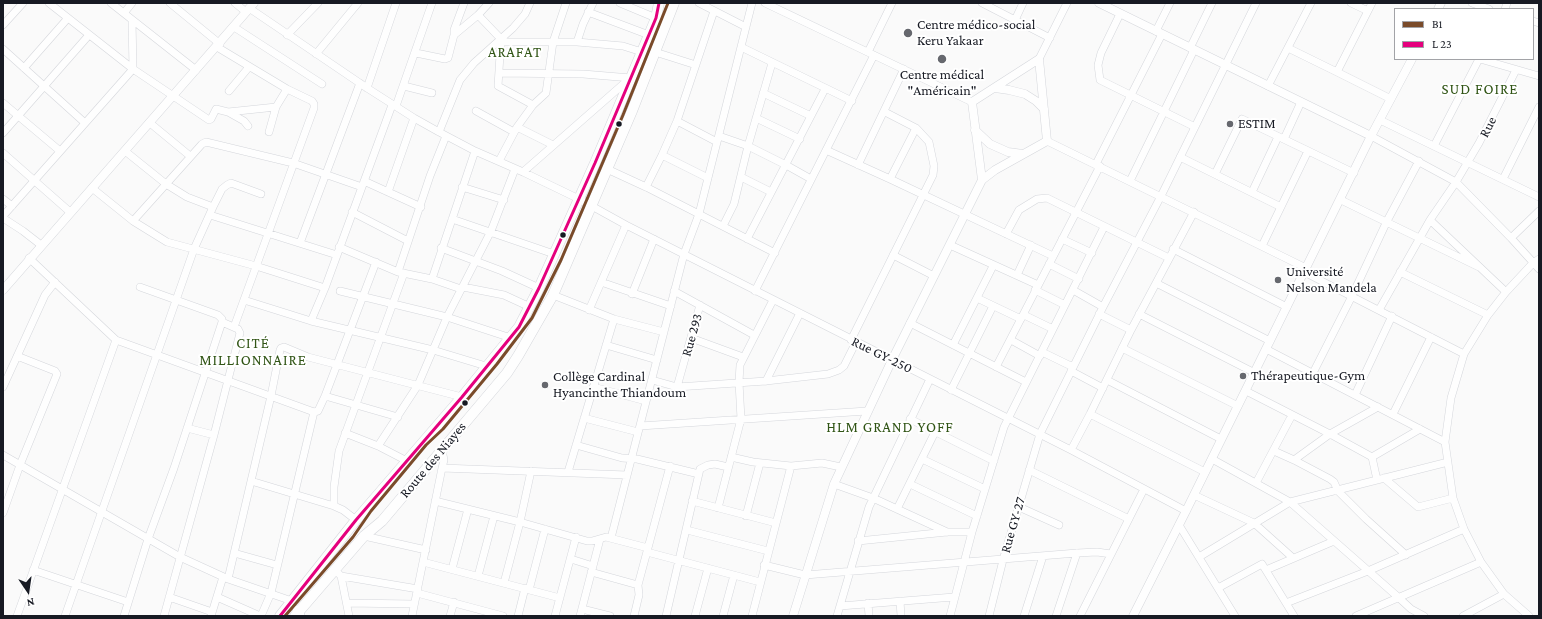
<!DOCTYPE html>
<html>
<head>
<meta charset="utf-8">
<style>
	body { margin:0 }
	#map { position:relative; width:1542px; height:619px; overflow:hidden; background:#fafafa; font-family:"Crimson Pro",serif }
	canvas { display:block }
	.frame { position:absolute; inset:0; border:4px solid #171a23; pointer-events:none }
	.legend { position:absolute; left:1394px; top:8px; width:140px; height:52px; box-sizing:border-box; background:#fff; border:1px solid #a2a3a7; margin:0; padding:5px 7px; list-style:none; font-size:12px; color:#171a23 }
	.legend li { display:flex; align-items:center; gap:8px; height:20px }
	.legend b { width:20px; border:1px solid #a2a3a7 }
	.north { position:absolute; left:8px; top:571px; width:40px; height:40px; -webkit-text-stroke:3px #fff; paint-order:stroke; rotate:167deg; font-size:11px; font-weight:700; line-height:16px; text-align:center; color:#171a23 }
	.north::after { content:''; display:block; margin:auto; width:14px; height:18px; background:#171a23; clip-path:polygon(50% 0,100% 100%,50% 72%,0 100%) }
</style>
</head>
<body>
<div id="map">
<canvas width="1542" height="619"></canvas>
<div class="frame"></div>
<ul class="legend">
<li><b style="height:5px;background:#7a4b2a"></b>B1</li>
<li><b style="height:5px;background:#e5007d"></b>L 23</li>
</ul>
<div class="north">N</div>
</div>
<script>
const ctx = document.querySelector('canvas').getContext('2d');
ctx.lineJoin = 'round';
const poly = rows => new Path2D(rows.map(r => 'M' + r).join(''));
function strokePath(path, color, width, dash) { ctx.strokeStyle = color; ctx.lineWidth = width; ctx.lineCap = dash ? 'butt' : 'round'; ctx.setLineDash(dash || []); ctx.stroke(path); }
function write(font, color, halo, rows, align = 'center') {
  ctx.font = font + ' "Crimson Pro",serif'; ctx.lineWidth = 4; ctx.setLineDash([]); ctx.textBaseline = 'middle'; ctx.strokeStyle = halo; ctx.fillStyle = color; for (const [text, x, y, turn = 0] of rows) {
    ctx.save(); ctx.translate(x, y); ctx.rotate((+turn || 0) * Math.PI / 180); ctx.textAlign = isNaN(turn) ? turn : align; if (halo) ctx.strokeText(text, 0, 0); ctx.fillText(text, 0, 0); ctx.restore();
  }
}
const minor = poly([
	[49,3,133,69,209,120,211,119,216,109,228,112,276,107,287,89],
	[111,3,196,70],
	[170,3,220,44],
	[235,3,246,12],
	[620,3,656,18],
	[699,3,746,27],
	[765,3,972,102],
	[982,3,1050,38],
	[1351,3,1368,11],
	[1472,3,1489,9],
	[249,8,367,88,414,118,439,132,475,151,523,172,579,199,626,225,1071,450,1186,511],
	[1505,9,1507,3],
	[588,12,649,35],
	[124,13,132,3],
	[1120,14,1101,53,1098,65,1100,80,1195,127],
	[478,15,501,39,498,86,533,105],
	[1015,20,1023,3],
	[1533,21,1539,23],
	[3,25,23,3],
	[234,27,322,84],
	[1156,31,1170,3],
	[287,35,318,3],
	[454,35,454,30,464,3],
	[502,42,577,42,623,46,642,52],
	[577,42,583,24,593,3],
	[217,47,287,89,312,101,314,104,314,108,234,327],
	[741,47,852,101],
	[1190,48,1212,3],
	[1288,48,1337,72,1372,3],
	[3,49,85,123],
	[655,52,696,65],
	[868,52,892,3],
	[416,53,445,59,448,58,454,35,478,15,489,3],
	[316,54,358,3],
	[1039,59,1067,3],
	[1480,59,1539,76],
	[24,68,68,18],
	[1337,72,1391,99],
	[499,73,583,74,631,78],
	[404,86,432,93],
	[1268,86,1311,3],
	[367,88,396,3],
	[229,91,249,67],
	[763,93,811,116],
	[3,103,60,151],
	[396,106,432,3],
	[476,111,514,132],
	[228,112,244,121,248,126],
	[756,118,800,139],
	[1380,120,1539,197],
	[677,121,717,142],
	[150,123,190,156],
	[517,127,553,145],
	[269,132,276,107],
	[439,132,460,80,474,63,513,28,525,14,530,3],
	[3,133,89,35],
	[719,136,748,146,786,165,811,179],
	[1371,136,1456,182,1511,238,1539,269],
	[1284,139,1301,102],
	[1047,141,1306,268],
	[1434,146,1479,59],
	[826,150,890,179,1053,256],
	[125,151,166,184,187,197,213,207],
	[3,153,70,212],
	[662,155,708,178],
	[1180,157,1281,207],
	[499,161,517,127,533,105,546,93,553,42,566,3],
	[1096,164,1162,34],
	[858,165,904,69],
	[607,169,646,187,775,253],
	[523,172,628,80],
	[1215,174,1242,119,1354,173],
	[741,177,771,192],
	[890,179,916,128],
	[1503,179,1539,107],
	[364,181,421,207],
	[1130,181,1194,50],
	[462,187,504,200],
	[646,187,662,155,677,121,714,11],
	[92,188,133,221,167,242,256,266,325,288],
	[388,192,414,118],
	[1252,192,1278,137],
	[3,199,12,206],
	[1341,200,1479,267],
	[352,212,408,241],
	[210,215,337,255],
	[3,216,133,69,132,20],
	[3,218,23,231,41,245],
	[452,219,554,254],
	[1430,220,1506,292],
	[133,221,202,144,206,142,293,163,362,187],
	[723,226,734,204,748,146,772,63],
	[1006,234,1019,210,1037,199,1047,198,1169,258],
	[1511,238,1539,211],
	[747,239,825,89],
	[1062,239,1092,253],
	[300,243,360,83],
	[950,245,1038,285],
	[1262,246,1308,151],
	[339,247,398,272,432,279,461,289],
	[441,248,502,271,539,288],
	[1173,249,1287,307],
	[893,255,934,276],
	[29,258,116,340,314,412,318,411,325,396,376,262],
	[1049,264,1079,279],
	[398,272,430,176,446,136],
	[1304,272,1464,354],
	[1400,272,1488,315],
	[1017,275,1031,245],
	[432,279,475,151],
	[601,282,671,306],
	[1156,283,1270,341],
	[140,287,218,315,222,319,222,322,238,329,240,333,214,435,164,616],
	[463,287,504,295,530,307],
	[1035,290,1065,305],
	[1073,290,1103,307],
	[340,291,447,317,511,338],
	[674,291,754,335],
	[755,291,874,55],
	[632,294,654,239],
	[553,295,614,319,664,332],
	[977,298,1021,319],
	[244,300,311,321,433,350,486,366],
	[589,310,626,225],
	[1379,310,1430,220,1456,182,1479,143,1516,70],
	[1099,314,1131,330],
	[1139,314,1255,373],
	[1024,315,1053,329],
	[311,321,325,288,392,105],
	[910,323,1026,382],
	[691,338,743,357],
	[851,340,933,175,934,166,929,142,916,128,885,112],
	[1011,340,1040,356],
	[606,345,657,360],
	[953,345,993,266],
	[1122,348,1238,406],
	[1266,349,1445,442],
	[1042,352,1073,367],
	[996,367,1100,166],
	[1071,371,1103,388],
	[1313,373,1352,296,1387,221,1419,161],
	[652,380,677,387,766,381,828,374,839,370,844,366,856,342],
	[1107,380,1221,439],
	[766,381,800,313],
	[3,387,45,295,55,282],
	[593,387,646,401],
	[677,387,700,305],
	[951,390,993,306],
	[1246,391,1330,434,1372,457,1377,480],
	[1355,395,1392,316],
	[325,396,398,417],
	[1090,414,1205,472],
	[1393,414,1431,337],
	[584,418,638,432],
	[910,419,994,461],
	[640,426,867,411],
	[187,428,214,435],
	[345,433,378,446,407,461],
	[576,445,622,458,637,459,699,474],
	[378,446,418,385,447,317,491,231,515,169],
	[1071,450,1090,414,1131,330,1194,212],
	[1274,451,1294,460,1330,479,1334,482,1338,491,1366,519,1406,555],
	[3,455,180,557,228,579,292,601],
	[731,457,753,462,791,466,822,463,841,467],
	[1372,457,1420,429],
	[922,459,985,489],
	[1294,460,1330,434,1378,407],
	[1211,461,1212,459,1290,502,1398,597,1411,609,1424,616],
	[442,468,627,475],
	[1029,470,1129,519],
	[568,472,614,319],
	[1384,478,1418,507,1453,498],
	[251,481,334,506,343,510,356,520],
	[1256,483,1292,415],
	[834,484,873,498,947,532],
	[910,484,977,516],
	[1194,495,1254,523,1293,558],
	[435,501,520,522,587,541,592,541,606,537,648,548],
	[692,501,776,523],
	[334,506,334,487,339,451,404,273],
	[1019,507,1059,525],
	[718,508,741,419,739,382,740,365,773,300],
	[897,509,935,432],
	[3,513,20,465,57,374,55,371,17,356],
	[746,516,760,463],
	[1179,525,1235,616],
	[687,530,768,551],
	[364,536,426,550],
	[611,538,684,254,699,214,708,178,752,3],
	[858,541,947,532,972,532],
	[647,552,760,582],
	[234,553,277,565],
	[1199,557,1290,502,1448,462],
	[571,559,593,566],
	[423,562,560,598],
	[764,565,805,575,1077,553,1097,552,1111,554],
	[452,569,468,509],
	[33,570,128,602],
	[1266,570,1334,541],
	[591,572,638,585],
	[339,574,341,576,349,616],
	[341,576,418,589],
	[478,576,494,516],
	[228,579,251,481,271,396,280,350,281,348,284,347,308,357,462,397],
	[504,583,520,522,531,471],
	[1218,588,1262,564,1294,616],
	[529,590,545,529],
	[417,593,503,616],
	[169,597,212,612],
	[217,597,260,616],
	[900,601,901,616],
	[347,603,414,604],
	[868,603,869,616],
	[1286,603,1368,571,1464,529],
	[840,606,954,597],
	[582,609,610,616],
	[17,616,116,340],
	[65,616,194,249,213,207,222,189,227,185,231,183,261,194],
	[124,616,148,539,174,468,222,322],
	[211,616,223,577],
	[261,616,271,593,314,412],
	[412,616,442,468,444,460,442,450],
	[450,616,454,602],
	[518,616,525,588],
	[555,616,576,537],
	[580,616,600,539],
	[634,616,639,595,638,585,670,466],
	[666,616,700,469,708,465,715,464,728,467],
	[695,616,708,568],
	[723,616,734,575],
	[752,616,791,466],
	[837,616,869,507,930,379],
	[950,616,972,532,1004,427,1104,227],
	[989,616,1003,560,1040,434,1103,307,1161,196,1256,3],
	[1024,616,1043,556],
	[1056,616,1077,553],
	[1080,616,1144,489],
	[1356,616,1481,562],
	[1463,616,1504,594],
	[1529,616,1504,594,1481,562,1464,529,1453,498,1445,442,1451,398,1464,354,1488,315,1506,292,1533,263,1539,259]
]);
const tertiary = poly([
	[1099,3,1371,136],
	[1438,9,1441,3],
	[995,88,1009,90,1025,94,1036,101,1044,109],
	[975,130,990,144,1008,152,1023,154],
	[3,290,254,3],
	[793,616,834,484,892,360,982,180,995,170,1047,141,1039,59,972,102,982,180],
	[1133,616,1186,511,1371,136,1412,59]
]);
const secondary = poly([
	[280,616,356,520,462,397,519,327,539,288,595,163,649,35,656,18,659,3],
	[295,616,364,536,382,521,507,373,518,356,553,295,632,111,674,3]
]);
const trunk = poly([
	[298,611,299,616]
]);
strokePath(minor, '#d4d6db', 8);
strokePath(tertiary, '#d4d6db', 9);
strokePath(secondary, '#d4d6db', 11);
strokePath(trunk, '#d4d6db', 12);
strokePath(minor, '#fefefe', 7);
strokePath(tertiary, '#fefefe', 8);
strokePath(secondary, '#fefefe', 10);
strokePath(trunk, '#fefefe', 11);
strokePath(poly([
	[285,616,353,537,371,511,426,445,443,429,497,364,532,318,561,260,623,115,668,3]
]), '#7a4b2a', 3);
strokePath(poly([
	[280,616,356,520,462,397,519,327,539,288,595,163,656,18,659,3]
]), '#e5007d', 3);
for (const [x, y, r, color] of [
	[908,33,5,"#66686e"],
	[942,59,5,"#66686e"],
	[619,124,3.5,"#171a23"],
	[1230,124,4,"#66686e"],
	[563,235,3.5,"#171a23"],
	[1278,280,4,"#66686e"],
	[1243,376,4,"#66686e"],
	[545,385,4,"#66686e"],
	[465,403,3.5,"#171a23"]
]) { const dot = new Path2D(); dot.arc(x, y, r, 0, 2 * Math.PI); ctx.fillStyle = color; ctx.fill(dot); strokePath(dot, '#fff', 1.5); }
write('14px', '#171a23', '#fff', [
	["Centre médico-social",917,25],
	["Keru Yakaar",917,41],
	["Centre médical",942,75,"center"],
	["\"Américain\"",942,91,"center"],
	["ESTIM",1238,124],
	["Université",1286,272],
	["Nelson Mandela",1286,288],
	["Thérapeutique-Gym",1251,376],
	["Collège Cardinal",553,377],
	["Hyancinthe Thiandoum",553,393]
], 'left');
write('14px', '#171a23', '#fff', [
	["Rue",1488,127,-63],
	["Rue 293",692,335,-74],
	["Rue GY-250",882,355,26],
	["Route des Niayes",433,460,-50],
	["Rue GY-27",1013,525,-74]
]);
ctx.letterSpacing = '1px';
write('15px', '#315516', '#fff', [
	["ARAFAT",515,52],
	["SUD FOIRE",1480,89],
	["CITÉ",253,343],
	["MILLIONNAIRE",253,360],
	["HLM GRAND YOFF",890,427]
]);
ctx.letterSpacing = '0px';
</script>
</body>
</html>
